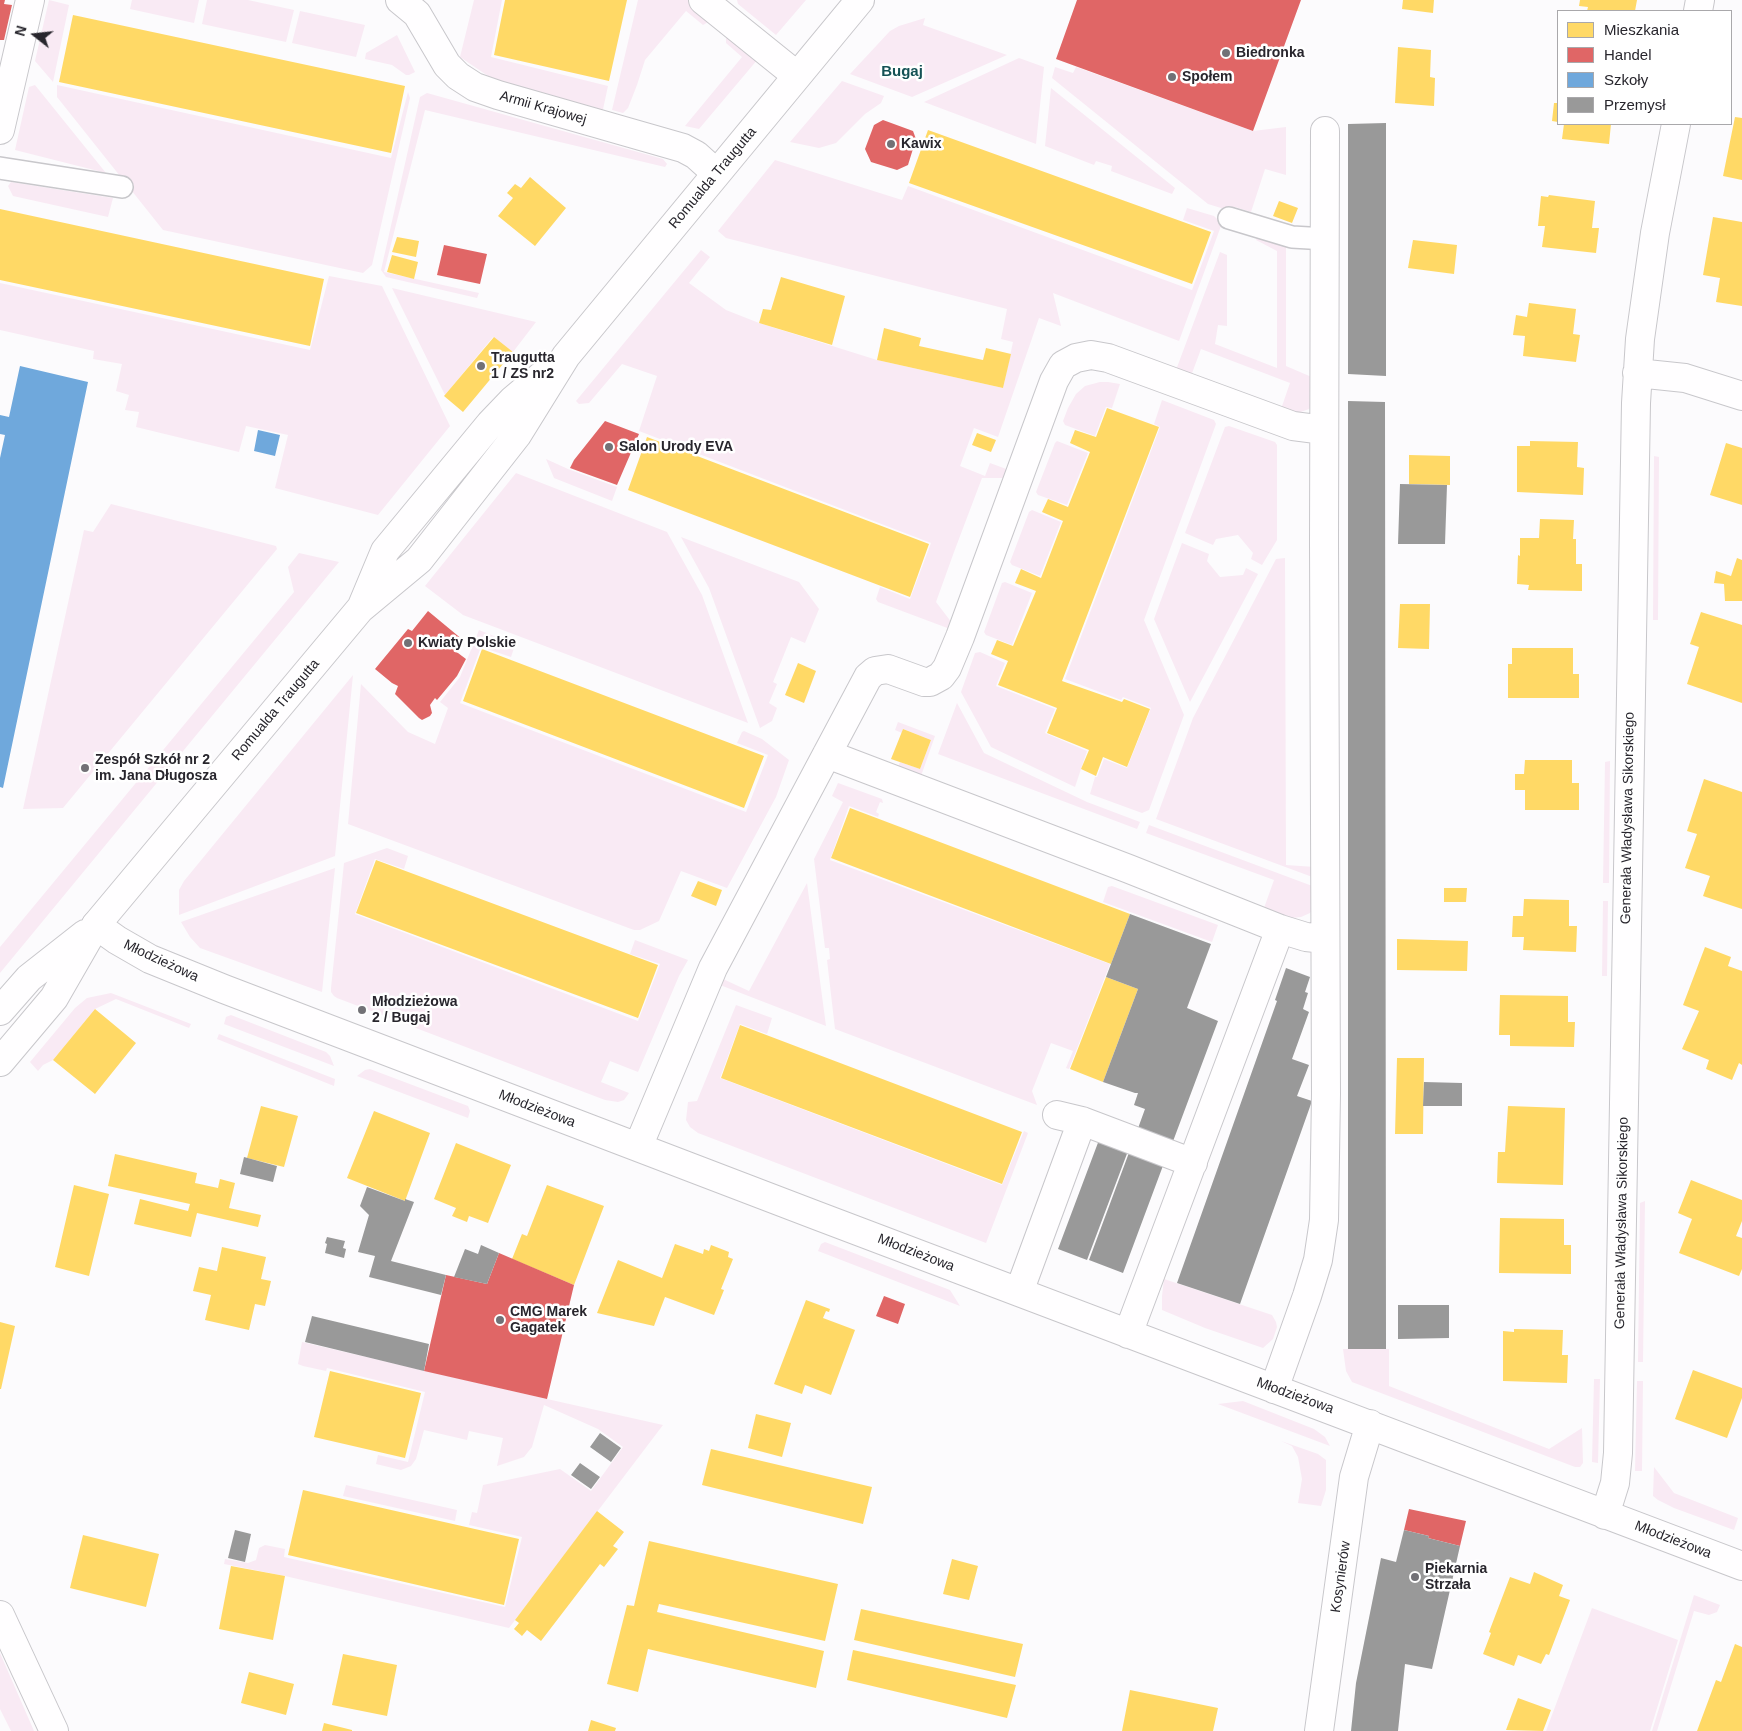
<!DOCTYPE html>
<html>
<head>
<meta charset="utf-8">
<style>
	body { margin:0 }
	#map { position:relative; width:1742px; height:1731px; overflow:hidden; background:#fcfbfd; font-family:Helvetica,sans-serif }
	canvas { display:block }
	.legend { position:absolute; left:1557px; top:10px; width:175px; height:115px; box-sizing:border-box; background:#fff; border:1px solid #a9a8ab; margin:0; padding:6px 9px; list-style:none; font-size:15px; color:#28262d }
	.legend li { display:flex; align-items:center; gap:10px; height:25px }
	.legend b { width:25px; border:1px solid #a9a8ab }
	.north { position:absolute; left:10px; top:10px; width:50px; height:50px; -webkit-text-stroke:4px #fff; paint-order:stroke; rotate:286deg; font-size:14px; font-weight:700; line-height:20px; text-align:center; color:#28262d }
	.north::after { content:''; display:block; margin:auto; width:18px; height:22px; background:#28262d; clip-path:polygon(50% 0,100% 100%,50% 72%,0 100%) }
</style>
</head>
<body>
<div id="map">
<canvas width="1742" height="1731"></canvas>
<ul class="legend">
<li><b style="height:14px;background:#ffd966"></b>Mieszkania</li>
<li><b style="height:14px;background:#e06666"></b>Handel</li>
<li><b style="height:14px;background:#6fa8dc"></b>Szkoły</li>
<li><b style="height:14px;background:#999"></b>Przemysł</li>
</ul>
<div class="north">N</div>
</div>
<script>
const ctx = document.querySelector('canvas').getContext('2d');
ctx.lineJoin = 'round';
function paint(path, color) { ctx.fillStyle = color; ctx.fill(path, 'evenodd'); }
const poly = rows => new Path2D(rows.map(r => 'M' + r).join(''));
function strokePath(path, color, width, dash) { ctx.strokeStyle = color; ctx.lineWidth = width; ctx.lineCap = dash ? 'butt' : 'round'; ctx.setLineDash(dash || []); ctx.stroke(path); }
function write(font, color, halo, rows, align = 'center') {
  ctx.font = font + ' Helvetica,sans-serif'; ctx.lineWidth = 5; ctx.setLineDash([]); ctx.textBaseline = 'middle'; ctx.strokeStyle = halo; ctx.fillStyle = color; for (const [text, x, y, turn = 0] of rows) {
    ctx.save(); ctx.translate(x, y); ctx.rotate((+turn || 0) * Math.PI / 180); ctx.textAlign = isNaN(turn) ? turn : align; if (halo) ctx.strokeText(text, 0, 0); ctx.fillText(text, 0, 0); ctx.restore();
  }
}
paint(poly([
	[49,0,69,5,53,82,35,61],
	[132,0,199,0,194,23,130,9],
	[207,0,248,0,294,10,286,42,202,24],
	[474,0,502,0,491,57,608,86,602,114,505,84,491,78,460,57],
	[638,0,688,0,709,16,710,21,703,25,686,11,645,60,637,85,628,108,623,113,612,110],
	[737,0,806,0,776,35,738,4],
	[300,11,365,25,356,57,292,43],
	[925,18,923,25,1007,55,912,97,850,74,890,31,899,26],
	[397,35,415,72,409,75,406,75,392,65,365,59,366,53],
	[726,37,730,40,734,37,758,59,699,129,685,126,742,57,726,43],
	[1019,58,1044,67,1036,144,924,102],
	[1055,67,1073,73,1076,67,1253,131,1286,127,1286,175,1265,169,1251,212,1235,207,1234,212,1208,204,1052,78],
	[842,81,884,96,881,103,865,114,836,143,819,148,790,142],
	[35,85,106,173,15,150,29,87],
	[57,85,391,158,408,92,410,98,372,265,363,273,163,230,57,97],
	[1051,88,1175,188,1172,194,1111,171,1112,166,1096,161,1094,165,1045,146],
	[427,93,663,159,667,164,665,167,425,110,384,272,479,293,477,298,386,277,381,270,420,97],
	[775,160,902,200,908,186,1192,290,1214,231,1183,220,1187,208,1214,216,1218,220,1221,226,1179,341,1053,293,1061,326,1039,318,998,437,974,428,960,466,985,476,990,463,1009,470,1005,478,982,478,954,552,936,602,952,623,950,629,878,602,876,599,880,587,910,599,931,543,639,431,657,376,622,364,589,403,579,404,576,401,701,250,710,257,689,283,726,310,759,323,877,360,1003,388,1013,342,1001,339,1007,309,726,238,718,231],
	[11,182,113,198,108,217,13,196,8,186],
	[1257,238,1286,246,1286,366,1314,378,1314,404,1309,409,1298,413,1281,409,1290,383,1201,349,1191,376,1176,370,1220,252,1227,255,1227,326,1218,325,1215,344,1277,368,1277,251,1256,240],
	[329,276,382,286,450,426,378,515,275,488,288,435,246,426,239,452,136,427,139,412,125,410,129,395,116,391,122,364,93,359,94,351,0,330,0,283,310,350],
	[392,288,536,322,513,352,493,337,445,395],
	[1100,382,1108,382,1120,384,1112,408,1106,407,1095,436,1065,425,1063,421,1068,408,1076,394,1085,386],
	[1162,400,1214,420,1216,424,1144,620,1184,715,1149,810,1142,813,1090,794,1095,777,1097,777,1104,759,1127,768,1151,708,1123,697,1121,700,1065,679,1160,427,1154,424],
	[1229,426,1275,442,1277,445,1277,540,1262,565,1251,559,1253,553,1238,535,1216,539,1213,545,1185,533,1225,427],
	[1057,441,1088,453,1067,505,1038,495,1036,492,1055,443],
	[1654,456,1659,457,1658,620,1653,620],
	[546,459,568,469,617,487,612,501,554,478],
	[516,473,667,532,702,595,748,723,463,615,425,586],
	[111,504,276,546,277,549,63,808,23,809,84,530,93,532],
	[1032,510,1061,522,1040,576,1012,565,1010,562,1029,512],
	[681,537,799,582,819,609,805,643,791,637,773,682,777,684,769,703,777,708,772,721,760,728,709,588],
	[1182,543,1209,554,1207,561,1220,577,1243,575,1246,568,1258,574,1190,702,1154,619],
	[299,553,339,562,0,973,0,947,294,592,288,567],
	[1285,558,1286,865,1315,867,1315,878,1156,819,1193,718,1276,559],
	[1005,582,1032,593,1012,645,986,635,984,632,1002,583],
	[479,630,511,643,514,648,511,657,481,647,460,703,746,812,768,755,737,743,742,732,744,731,762,739,789,760,776,797,727,888,681,871,659,921,640,930,634,930,348,824,361,684,408,732,435,744,448,708,440,702,460,677],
	[980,652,1005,663,996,686,1055,709,1045,733,1087,751,1075,787,991,747,961,692,975,653],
	[353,675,335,856,179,915,179,890,184,881],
	[957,703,984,753,1087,802,1140,822,1137,829,938,754],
	[898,722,935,736,920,779,897,769,900,762,920,769,931,740,903,729,902,733,895,730],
	[1610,761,1609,883,1603,883,1605,762],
	[838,783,882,799,883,803,880,802,876,812,879,814,878,817,849,806,830,860,1110,964,1069,1069,1066,1068,1073,1051,1051,1043,1032,1091,1037,1105,835,1029,827,960,830,959,829,948,825,948,814,859,843,802,832,796],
	[1149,825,1315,887,1314,908,1310,913,1301,917,1291,918,1264,908,1274,880,1146,833],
	[387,848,408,856,404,869,375,859,355,914,638,1021,660,964,630,954,635,940,688,960,679,976,638,1072,610,1061,601,1082,629,1093,624,1100,618,1102,605,1100,337,998,334,996,331,992,331,988,344,863],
	[335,868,322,992,200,948,190,937,181,922],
	[807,883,826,1026,720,985,723,979,749,991],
	[1112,886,1218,925,1212,942,1103,902,1108,887],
	[1603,901,1608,901,1607,976,1602,976],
	[111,993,191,1024,189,1028,116,999,95,1009,53,1060,43,1065,38,1071,30,1062,75,1008,87,998],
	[736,1005,772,1018,767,1034,740,1024,720,1078,1002,1185,1024,1131,1028,1133,986,1243,698,1133,690,1127,686,1120,688,1102,697,1101],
	[231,1015,326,1052,330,1056,334,1066,224,1024,226,1017],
	[219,1034,335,1079,334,1086,217,1039],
	[370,1069,468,1106,470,1111,468,1118,357,1076,365,1070],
	[1645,1201,1643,1362,1638,1362,1640,1203],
	[825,1242,950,1290,960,1306,818,1251,821,1244],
	[1164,1279,1272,1315,1276,1322,1277,1327,1273,1339,1263,1348,1205,1328,1162,1310,1162,1296],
	[302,1342,547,1399,663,1425,509,1628,285,1576,224,1564,225,1559,248,1563,256,1560,259,1548,265,1545,285,1549,284,1557,505,1607,522,1537,469,1525,472,1512,477,1513,483,1485,560,1469,591,1491,623,1447,598,1429,544,1405,532,1447,524,1457,497,1466,503,1438,469,1431,467,1440,424,1430,416,1459,411,1466,401,1470,376,1464,378,1455,408,1462,425,1392,327,1368,326,1371,303,1366,298,1364],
	[1343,1349,1389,1349,1389,1386,1549,1449,1582,1428,1583,1463,1580,1467,1575,1467,1352,1382,1346,1371],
	[1594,1379,1600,1379,1598,1463,1592,1462],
	[1637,1381,1643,1381,1642,1471,1635,1471],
	[1243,1401,1314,1429,1325,1437,1330,1446,1218,1404],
	[1281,1441,1318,1454,1326,1460,1326,1490,1321,1506,1298,1503,1302,1479,1298,1457,1292,1446],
	[1654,1467,1674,1493,1738,1518,1734,1530,1674,1508,1658,1500,1653,1496],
	[346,1485,457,1510,455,1521,343,1496],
	[1694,1595,1720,1605,1717,1612,1709,1615,1694,1611,1657,1731,1652,1731],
	[1592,1608,1678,1640,1650,1731,1546,1731],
	[0,1653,34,1731,11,1731,0,1709]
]), '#f9eaf4');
paint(poly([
	[505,0,627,0,609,81,494,55],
	[1403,0,1434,0,1433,13,1402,9],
	[1580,0,1637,0,1635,11,1587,11,1588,7,1579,6],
	[73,15,405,86,391,153,59,82],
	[1398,47,1431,50,1430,77,1435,78,1434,106,1395,103],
	[1554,103,1558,103,1558,122,1552,121],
	[1735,117,1742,118,1742,180,1723,176],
	[1564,124,1611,124,1609,144,1562,139],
	[928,130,1211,232,1192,284,909,183],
	[530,177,566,208,535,246,498,216,513,198,507,193,515,184,521,188],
	[1549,195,1595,201,1592,228,1599,228,1596,253,1542,247,1545,226,1538,226,1541,196,1548,197],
	[1279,201,1298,208,1292,223,1273,216],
	[0,209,324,279,310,346,0,280],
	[1713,217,1742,222,1742,306,1716,302,1720,278,1703,275],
	[397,237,419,241,416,257,392,252],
	[1413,240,1457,245,1454,274,1408,268],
	[392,255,418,262,414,279,387,272],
	[781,277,845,296,832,345,759,323,763,309,771,310],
	[1529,303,1576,309,1573,334,1580,335,1576,362,1523,356,1525,336,1513,335,1516,315,1527,317],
	[884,328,921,338,919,346,983,360,986,348,1011,354,1003,388,877,360],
	[494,337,513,352,463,412,444,396],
	[1107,408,1159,427,1062,681,1122,702,1124,699,1150,709,1127,767,1103,757,1096,776,1081,769,1089,750,1047,733,1057,708,998,685,1008,661,991,654,997,640,1013,646,1036,591,1015,583,1021,569,1041,578,1063,521,1042,512,1048,499,1068,507,1090,452,1070,443,1075,430,1096,437],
	[977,433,996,440,991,452,972,445],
	[647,437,929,544,910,597,628,490],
	[1530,441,1578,442,1577,467,1584,468,1583,495,1517,492,1517,446,1530,446],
	[1726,443,1742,448,1742,505,1710,495],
	[1409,455,1450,456,1450,485,1409,484],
	[1540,519,1574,520,1573,539,1576,539,1576,564,1582,564,1582,591,1528,590,1529,585,1517,584,1518,555,1520,556,1520,538,1539,538],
	[1737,558,1742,560,1742,601,1725,601,1724,584,1714,583,1716,571,1731,576],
	[1400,604,1430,604,1429,649,1398,648],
	[1701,612,1742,625,1742,703,1687,684,1699,647,1690,644],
	[1512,648,1573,648,1573,674,1579,674,1579,698,1508,698,1508,664,1512,664],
	[482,649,764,756,744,808,463,701],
	[798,663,816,671,804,703,785,695],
	[903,729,931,740,920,769,891,759],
	[1525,760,1572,760,1572,783,1579,783,1579,810,1525,810,1525,790,1515,790,1515,774,1524,774],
	[1704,779,1742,792,1742,909,1703,896,1710,876,1685,868,1697,834,1687,831],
	[850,808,1130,914,1111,964,831,858],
	[376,860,658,965,638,1018,356,913],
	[698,881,722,890,716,906,691,896],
	[1444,888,1467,888,1466,902,1444,902],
	[1524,899,1569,900,1569,926,1577,926,1576,952,1523,950,1524,937,1512,937,1513,916,1523,916],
	[1397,939,1468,941,1467,971,1397,970],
	[1705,947,1731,957,1728,966,1742,971,1742,1065,1739,1063,1732,1080,1706,1069,1709,1060,1682,1049,1699,1011,1683,1005],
	[1106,977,1138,989,1103,1082,1070,1069],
	[1500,995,1568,996,1568,1022,1575,1022,1574,1047,1510,1046,1510,1035,1499,1035],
	[95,1009,136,1043,95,1094,53,1060],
	[740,1025,1022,1132,1002,1184,721,1078],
	[1397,1058,1424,1058,1423,1134,1395,1134],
	[261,1106,298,1116,284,1167,247,1158],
	[1508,1106,1565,1108,1563,1185,1497,1183,1498,1152,1505,1152],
	[374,1111,430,1133,405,1201,347,1178],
	[456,1143,511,1165,488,1223,469,1216,467,1222,452,1216,456,1208,434,1199],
	[115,1154,197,1173,195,1183,218,1188,220,1179,235,1183,229,1208,261,1215,258,1227,197,1213,191,1237,134,1224,140,1199,188,1211,190,1204,108,1186],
	[1691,1180,1742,1200,1742,1221,1736,1236,1742,1238,1742,1269,1739,1276,1679,1253,1692,1219,1678,1213],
	[74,1185,109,1194,89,1276,55,1267],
	[547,1185,604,1206,574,1285,512,1259,522,1234,527,1236],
	[1500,1218,1564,1219,1564,1245,1571,1245,1571,1274,1499,1273],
	[675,1244,703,1254,704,1249,709,1251,711,1245,729,1252,728,1257,733,1259,721,1289,724,1290,714,1315,665,1297,654,1326,597,1313,618,1260,662,1278],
	[222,1247,266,1257,261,1279,271,1281,265,1306,255,1304,249,1330,205,1320,211,1295,193,1291,199,1267,217,1271],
	[806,1300,830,1309,829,1312,826,1311,823,1318,855,1330,831,1395,805,1385,802,1394,774,1384],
	[0,1322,15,1326,1,1389,0,1389],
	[1514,1329,1563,1330,1562,1355,1568,1355,1567,1383,1503,1381,1503,1331,1514,1332],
	[1693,1370,1742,1388,1742,1398,1727,1438,1675,1419],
	[330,1371,421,1393,405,1458,314,1437],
	[756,1414,791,1423,782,1457,748,1448],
	[711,1449,872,1487,863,1524,702,1485],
	[303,1490,519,1539,504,1605,288,1555],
	[597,1511,624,1532,613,1546,618,1549,604,1567,600,1564,541,1641,527,1630,522,1636,514,1629,519,1623,515,1620],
	[83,1535,159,1554,146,1607,70,1588],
	[649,1541,838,1584,825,1641,659,1604,657,1612,824,1651,816,1688,648,1649,638,1692,607,1684,627,1605,634,1606],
	[952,1559,978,1566,969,1600,943,1594],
	[231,1566,285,1576,273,1640,219,1629],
	[1534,1572,1563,1585,1559,1596,1570,1600,1549,1655,1546,1654,1541,1664,1518,1655,1514,1666,1483,1654,1491,1633,1489,1632,1510,1577,1530,1584],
	[861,1609,1023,1644,1015,1677,854,1640],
	[1735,1644,1742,1647,1742,1731,1697,1731,1716,1680,1721,1682],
	[853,1650,1016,1685,1007,1718,847,1680],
	[343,1654,397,1665,387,1716,332,1705],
	[249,1672,294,1684,286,1715,241,1703],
	[1130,1690,1218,1708,1213,1731,1122,1731],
	[1518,1698,1551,1710,1543,1731,1506,1730],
	[591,1720,616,1728,615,1731,588,1731],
	[324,1723,352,1730,352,1731,322,1731]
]), '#ffd966');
paint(poly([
	[0,0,5,0,4,4,12,5,4,40,0,40],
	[1077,0,1301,0,1253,131,1056,59],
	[883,120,913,131,916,139,908,165,897,170,871,162,865,149,874,125],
	[444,245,487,254,480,284,437,275],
	[605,421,639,434,617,485,570,468,574,460],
	[428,611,463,640,454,650,466,659,457,676,437,700,435,698,430,705,432,713,430,716,422,720,419,718,395,694,398,686,392,683,375,669,408,629,412,631],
	[499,1253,574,1285,547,1399,424,1371,446,1275,487,1284],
	[884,1296,905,1304,898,1324,876,1316],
	[1409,1509,1466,1521,1460,1546,1428,1538,1429,1536,1404,1530]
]), '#e06666');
paint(poly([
	[20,366,88,382,3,788,0,787,0,458,5,435,0,434,0,415,9,417],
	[258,430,280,435,275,456,254,451]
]), '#6fa8dc');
paint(poly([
	[1386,123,1386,376,1348,374,1348,124],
	[1348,401,1385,402,1386,1349,1348,1349],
	[1400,484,1447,485,1445,544,1398,544],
	[1130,914,1211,944,1187,1008,1218,1021,1172,1144,1137,1131,1145,1109,1134,1105,1138,1093,1135,1093,1103,1082,1138,989,1106,977],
	[1286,968,1310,977,1305,992,1308,993,1303,1009,1309,1012,1292,1059,1309,1065,1297,1096,1312,1101,1240,1304,1177,1283,1277,1001,1275,1000],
	[1424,1082,1462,1083,1462,1106,1423,1106],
	[1099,1140,1128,1151,1087,1260,1058,1249],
	[1130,1150,1164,1163,1123,1273,1089,1260],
	[244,1157,277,1166,273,1182,240,1174],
	[367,1187,405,1201,405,1199,414,1202,391,1261,446,1275,441,1295,369,1277,375,1256,358,1252,369,1215,360,1206],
	[327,1237,345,1241,343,1248,346,1249,344,1258,325,1253,327,1244,325,1243],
	[481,1245,499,1253,487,1284,454,1277,465,1249,478,1254],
	[1398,1305,1449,1305,1449,1338,1398,1339],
	[312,1316,429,1344,424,1371,305,1342],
	[600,1433,621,1448,611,1462,590,1447],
	[580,1463,600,1477,591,1489,571,1475],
	[235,1530,251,1534,245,1562,228,1558],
	[1404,1530,1429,1536,1428,1538,1460,1546,1432,1669,1405,1664,1398,1731,1351,1731,1356,1683,1381,1558,1396,1562]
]), '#999');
const service = poly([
	[0,168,122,187],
	[1229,218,1292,237,1326,239]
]);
const minor = poly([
	[400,0,417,14,447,65,458,76,475,87,498,95,683,148,696,155,716,173],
	[703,0,796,75],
	[1698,11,1700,0],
	[0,130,30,0],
	[1637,373,1685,378,1742,396],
	[827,754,1129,869,1280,929,1306,937,1325,939],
	[96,925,117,940,150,959,224,989,818,1216,1742,1566],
	[1057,1115,1082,1121,1193,1163],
	[638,1147,713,968,868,677,875,671,888,669,924,682,930,682,941,676,947,668,960,637,1054,381,1063,365,1076,358,1091,355,1108,358,1293,426,1324,430],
	[1019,1292,1082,1121],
	[1128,1334,1280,929],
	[1274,1389,1307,1296,1318,1260,1324,1220,1326,1094,1324,543,1325,131],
	[1605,1515,1615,1483,1618,1453,1636,403,1640,339,1655,233,1676,124],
	[0,1615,54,1731],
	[1319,1731,1354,1477,1370,1424]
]);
const tertiary = poly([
	[362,606,385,551,490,424,513,400,551,368],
	[0,1011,29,978,85,934],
	[0,1062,54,998,96,925,360,609,419,560,517,435,566,356,860,0]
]);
strokePath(service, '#c8c7cb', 24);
strokePath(minor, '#c8c7cb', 30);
strokePath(tertiary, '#c8c7cb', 30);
strokePath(service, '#fffeff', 21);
strokePath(minor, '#fffeff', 28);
strokePath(tertiary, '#fffeff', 28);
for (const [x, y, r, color] of [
	[1226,53,5,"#727176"],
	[1172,77,5,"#727176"],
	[891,144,5,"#727176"],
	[481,366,5,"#727176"],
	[609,447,5,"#727176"],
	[408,643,5,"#727176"],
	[85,768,5,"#727176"],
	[362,1010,5,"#727176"],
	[500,1320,5,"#727176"],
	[1415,1577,5,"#727176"]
]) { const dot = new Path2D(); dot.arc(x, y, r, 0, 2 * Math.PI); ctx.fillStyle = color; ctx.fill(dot); strokePath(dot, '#fff', 2); }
write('bold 14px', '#28262d', '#fff', [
	["Biedronka",1236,53],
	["Społem",1182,77],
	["Kawix",901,144],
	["Traugutta",491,358],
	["1 / ZS nr2",491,374],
	["Salon Urody EVA",619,447],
	["Kwiaty Polskie",418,643],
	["Zespół Szkół nr 2",95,760],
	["im. Jana Długosza",95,776],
	["Młodzieżowa",372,1002],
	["2 / Bugaj",372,1018],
	["CMG Marek",510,1312],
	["Gagatek",510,1328],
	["Piekarnia",1425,1569],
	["Strzała",1425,1585]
], 'left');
write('14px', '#28262d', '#fff', [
	["Armii Krajowej",543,108,16],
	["Romualda Traugutta",713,178,-50],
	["Romualda Traugutta",276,710,-50],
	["Generała Władysława Sikorskiego",1628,818,-89],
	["Młodzieżowa",161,961,25],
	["Młodzieżowa",537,1109,21],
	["Generała Władysława Sikorskiego",1622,1223,-89],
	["Młodzieżowa",916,1253,21],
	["Młodzieżowa",1295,1396,20],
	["Młodzieżowa",1673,1540,21],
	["Kosynierów",1341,1577,-82]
]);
write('bold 15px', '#155255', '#fff', [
	["Bugaj",902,72]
]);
</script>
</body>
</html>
